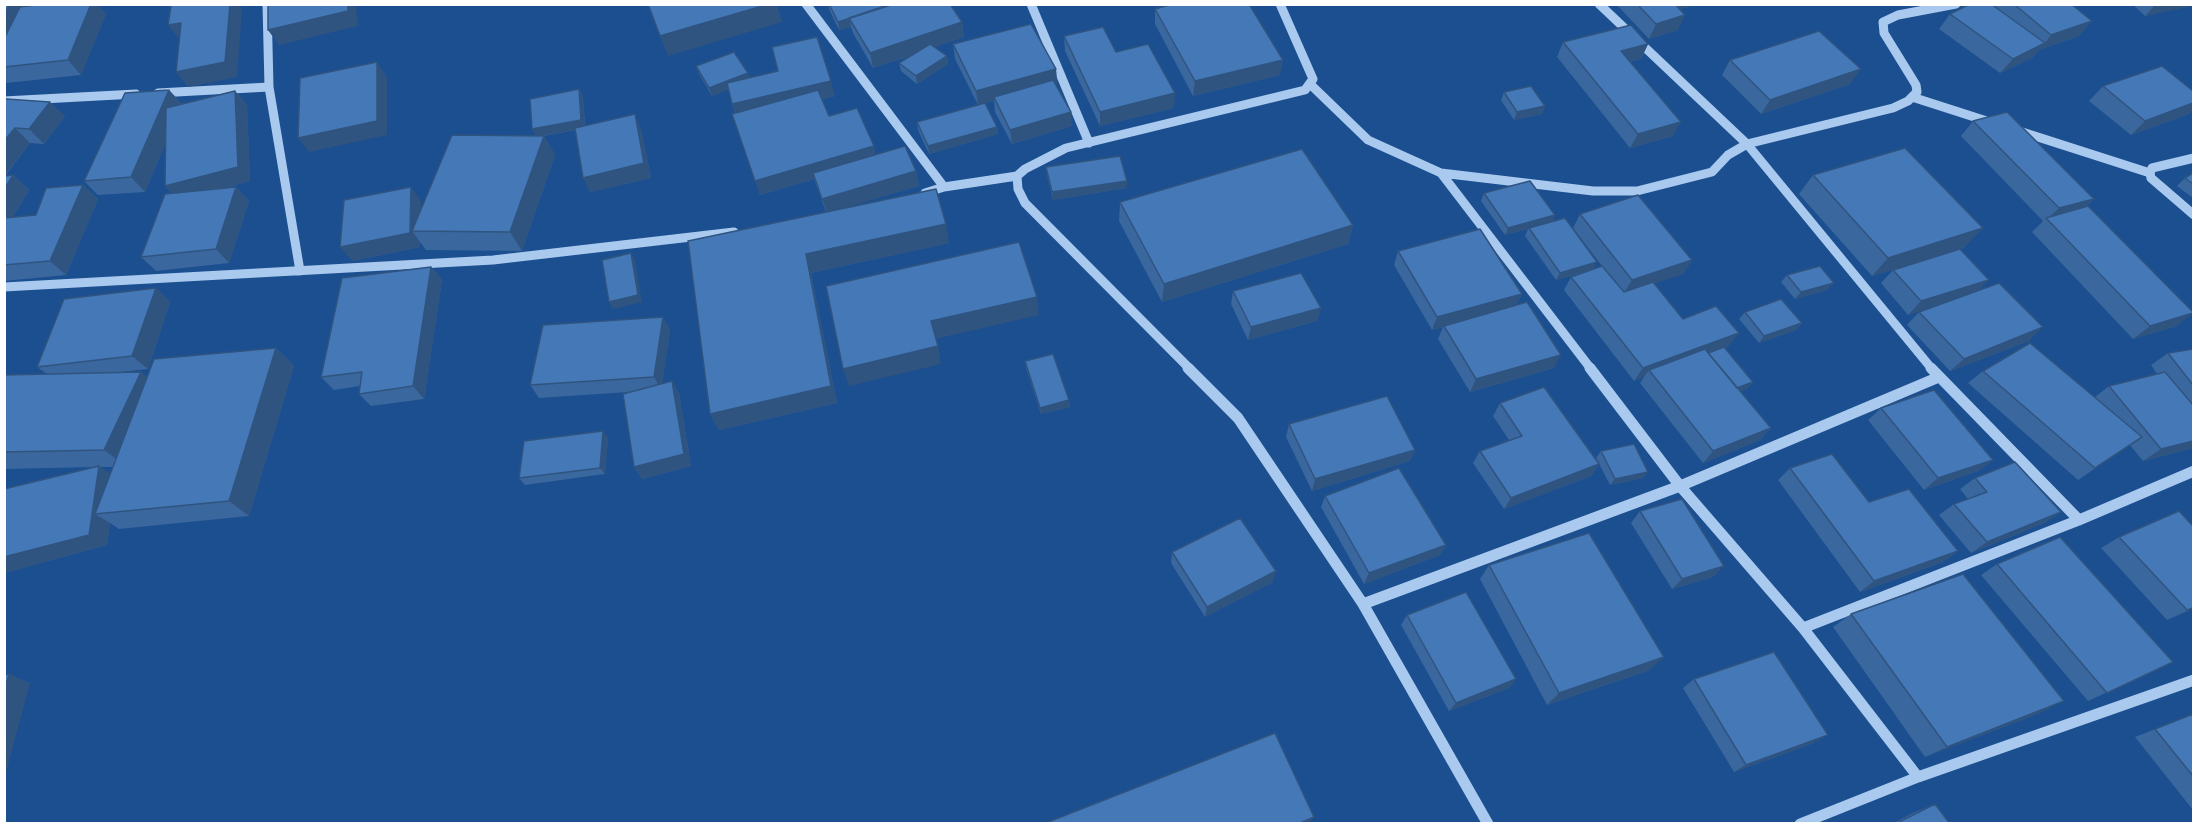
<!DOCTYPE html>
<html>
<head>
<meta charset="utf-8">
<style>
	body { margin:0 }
	#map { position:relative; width:2198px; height:828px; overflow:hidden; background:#1b4f8f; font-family:"Noto Sans",sans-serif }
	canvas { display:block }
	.frame { position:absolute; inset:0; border:6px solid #fff; pointer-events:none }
</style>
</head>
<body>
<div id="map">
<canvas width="2198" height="828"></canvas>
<div class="frame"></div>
</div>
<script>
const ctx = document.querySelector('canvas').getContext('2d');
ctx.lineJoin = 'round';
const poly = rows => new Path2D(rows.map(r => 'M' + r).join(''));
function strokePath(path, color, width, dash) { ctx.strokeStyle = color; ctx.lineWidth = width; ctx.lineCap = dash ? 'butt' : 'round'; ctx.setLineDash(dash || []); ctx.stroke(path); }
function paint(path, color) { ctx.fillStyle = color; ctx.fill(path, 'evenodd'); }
strokePath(poly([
	[267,4,269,87,300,271],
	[806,4,944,187,1017,176],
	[1031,4,1089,143],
	[1599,4,1747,144,1932,369],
	[1310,84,1368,140,1441,173,1593,191,1637,191,1712,172,1728,155,1747,144,1893,108,1908,101,1917,92,1916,85,1884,33,1883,22,1898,15,1956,4],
	[158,93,269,87],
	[1912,97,1993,123],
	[4,101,136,94],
	[2016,130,2150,173],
	[2194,158,2152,168,2150,173,2151,178,2194,215],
	[1441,173,1591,369],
	[925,193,944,187],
	[4,287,493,260,734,232],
	[1190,369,1025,203,1018,189,1017,176,1025,169,1066,148,1305,90,1313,79,1280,4]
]), '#a9c9ee', 9);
strokePath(poly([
	[1188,368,1238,418,1363,604,1488,824],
	[1590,368,1680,486,1803,628,1918,777],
	[1931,368,2079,520],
	[1363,604,1680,486,1939,377],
	[1803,628,2079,520,2194,471],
	[1800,824,1918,777,2194,680]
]), '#a9c9ee', 11);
paint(poly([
	[4,4,16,4,19,8,43,4,97,4,106,14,81,75,6,83,4,82],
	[828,4,950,4,962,22,964,37,934,47,947,56,948,64,917,84,901,71,899,63,915,54,873,68,853,33,851,27,839,30,829,9],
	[1616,4,1697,4,1680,9,1678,30,1649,39],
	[1997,4,2071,4,2092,21,2079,36,2039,50,2032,58,2000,73,1939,29,1950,14,1995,7],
	[2132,4,2193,4,2145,16],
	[1155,9,1280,75,1193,96,1155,24],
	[1064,36,1116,52,1174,108,1100,126,1065,51],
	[1563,42,1648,44,1641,59,1630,62,1673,136,1630,148,1557,57],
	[953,44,1056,69,1057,83,1055,84,1072,126,1012,144,995,112,994,101,985,103,997,127,998,134,929,154,918,130,917,122,978,105,955,59],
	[1730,60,1850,84,1761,114,1722,75],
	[696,66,835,96,822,99,829,116,874,146,875,155,916,171,919,186,842,208,949,243,811,273,837,403,719,430,710,414,826,212,814,179,760,195,732,104,728,89,712,96,699,74],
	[2103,86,2189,114,2131,135,2089,101],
	[579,89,583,97,585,125,641,129,651,178,590,192,576,130,543,136,544,136,555,155,522,251,426,250,420,242,420,247,352,261,421,201,421,210,535,136],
	[169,90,182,104,235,91,247,105,250,181,225,188,236,187,249,201,229,263,156,271,141,257,172,193,165,186,166,142,145,192,98,195,84,181],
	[1504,92,1545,106,1542,114,1514,120,1501,100],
	[4,101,65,116,44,144,30,143,5,176,13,175,29,190,13,217,36,215,83,185,98,199,66,275,4,281],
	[1973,121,2094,199,2086,207,2177,326,2133,339,2032,232,2043,221,1961,136],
	[1046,167,1127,181,1127,188,1053,200,1047,175],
	[2193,173,2193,198,2177,186,2185,178],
	[1813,175,1965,247,1872,276,1799,194],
	[1484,193,1555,215,1552,222,1593,269,1602,266,1573,228,1580,214,1692,260,1683,274,1654,283,1683,319,1729,346,1724,348,1753,382,1747,389,1740,391,1771,428,1760,440,1703,463,1640,383,1644,377,1634,381,1564,290,1571,277,1588,271,1556,280,1525,236,1528,229,1505,235,1481,201],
	[1120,202,1353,225,1348,244,1162,302,1119,221],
	[1398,251,1522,294,1516,305,1554,368,1470,392,1438,339,1443,327,1432,330,1394,265],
	[431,267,442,280,424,399,371,406,359,394,360,386,334,390,321,377],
	[1893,270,1989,280,1978,290,2029,341,1950,371,1907,325,1919,312,1937,305,1908,315,1881,283],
	[1787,275,1827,290,1795,299,1781,282],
	[156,288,170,302,148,369,111,373,141,372,147,377,276,348,294,366,249,516,119,529,110,523,107,545,4,573,4,489,94,467,4,469,4,375,47,374,37,367],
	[100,467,113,467,110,474],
	[1233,291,1321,308,1317,321,1248,340,1231,304],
	[1745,312,1802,323,1796,330,1759,343,1739,319],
	[663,317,670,330,662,384,672,381,679,394,691,466,642,479,634,467,629,392,539,398,530,385],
	[2193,349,2193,448,2143,461,2130,445,2078,480,1968,383,1983,371,2095,397,2109,386,2157,374,2151,365,2168,353],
	[1025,361,1069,400,1070,407,1041,414,1026,368],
	[1500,403,1599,464,1591,476,1504,509,1473,463,1480,451,1509,440,1493,416],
	[1881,408,1993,460,1978,471,1924,490,1868,420],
	[1289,424,1415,450,1410,461,1312,491,1286,437],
	[608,438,605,474,525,485,519,478],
	[1601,451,1643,478,1610,485,1596,458],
	[1790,468,1869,502,1958,551,1943,562,1860,592,1778,480],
	[1975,478,2061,512,2044,523,1971,553,1939,515,1954,504,1968,499,1960,489],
	[1325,496,1446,545,1440,555,1364,584,1321,507],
	[1640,511,1713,577,1672,589,1631,523],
	[2193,526,2193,609,2167,620,2101,548,2119,537],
	[1172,552,1273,582,1205,617,1171,563],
	[1997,564,2173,662,2088,701,1981,575],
	[1489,565,1650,670,1547,705,1480,579],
	[1851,614,2040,713,1925,757,1833,627],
	[1407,615,1516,679,1509,688,1449,711,1401,625],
	[1694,679,1814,743,1734,772,1683,688],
	[2193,714,2193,810,2135,737],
	[1935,804,1950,824,1892,824,1913,813]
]), '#3a679d');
paint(poly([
	[9,4,16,4,26,14,4,65,4,17],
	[91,4,97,4,106,14,81,75,68,60],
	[230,4,239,4,242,9,237,77,188,87,176,72],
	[348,4,356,4,358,26,279,45,268,30],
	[769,4,777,4,782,22,668,56,660,36],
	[1668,4,1697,4,1663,15],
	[2156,4,2193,4,2193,6,2145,16],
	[1685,15,1678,30,1649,39,1656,24],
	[849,18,851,27,839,30,838,22],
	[2092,21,2079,36,2039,50,2051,35],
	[962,22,964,37,873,68,870,53],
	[181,23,180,40,168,25],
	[2045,43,2032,58,2000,73,2013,59],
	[1648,44,1641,59,1614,66,1621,51],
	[947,56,948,64,917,84,916,76],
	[1283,60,1280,75,1193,96,1195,81],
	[377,62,387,77,387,135,309,152,298,138],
	[1056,69,1057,83,995,101,994,97,994,101,978,105,976,91],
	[1861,69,1850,84,1761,114,1770,100],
	[748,73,750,81,712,96,709,88],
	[831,81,835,96,737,119,732,104],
	[579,89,583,97,585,128,536,137,532,129],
	[169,90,182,104,145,192,131,177],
	[235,91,247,105,250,181,179,200,165,186],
	[1175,93,1174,108,1100,126,1100,112],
	[50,102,65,116,44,144,29,129],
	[2193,103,2193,110,2189,114,2131,135,2145,121],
	[1545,106,1542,114,1514,120,1517,112],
	[1071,112,1072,126,1012,144,1010,130],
	[635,114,641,129,651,178,590,192,583,178],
	[1681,122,1673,136,1630,148,1638,134],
	[997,127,998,134,929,154,928,146],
	[15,128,30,143,4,176,4,141],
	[544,136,555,155,522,251,510,232],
	[874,146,877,161,813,173,814,179,760,195,755,181],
	[916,171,919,186,827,213,822,199],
	[13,175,29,190,4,232,4,190],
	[1127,181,1127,188,1053,200,1052,192],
	[83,185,98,199,66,275,50,261],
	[236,187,249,201,229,263,216,249],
	[411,187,421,201,421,231,412,231,420,242,420,247,352,261,340,247],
	[2094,199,2079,213,2047,219,2059,208],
	[1555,215,1551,223,1505,235,1508,228],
	[946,224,949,243,811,273,837,403,719,430,710,414,806,254],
	[1353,225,1348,244,1162,302,1164,284],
	[1983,228,1965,247,1872,276,1888,258],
	[631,253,635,261,642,302,613,309,609,302],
	[1692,260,1683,274,1623,294,1632,280],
	[1597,262,1593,269,1556,280,1560,273],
	[431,267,442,280,424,399,413,386],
	[1989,280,1975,293,1908,315,1921,301],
	[1834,283,1827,290,1795,299,1801,292],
	[156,288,170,302,148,369,132,356],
	[1522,294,1515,307,1432,330,1437,317],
	[1037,297,1039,315,935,339,931,321],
	[1321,308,1317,321,1248,340,1251,327],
	[2193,313,2177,326,2133,339,2150,326],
	[663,317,670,330,661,390,654,377],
	[1802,323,1796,330,1759,343,1764,336],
	[2043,327,2029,341,1950,371,1964,359],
	[1739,333,1729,346,1652,374,1649,370,1644,377,1634,381,1643,368],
	[938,346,941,364,849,386,843,369],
	[276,348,294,366,249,516,229,501],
	[1561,355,1554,368,1470,392,1476,379],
	[141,372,162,389,126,466,104,450],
	[672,381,679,394,691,466,642,479,634,467],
	[1753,382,1747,389,1726,397,1731,390],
	[1069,400,1070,407,1041,414,1040,408],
	[1771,428,1760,440,1703,463,1713,451],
	[603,431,608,438,605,474,600,468],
	[2193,441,2193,448,2143,461,2161,449],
	[1415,450,1410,461,1312,491,1315,479],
	[1993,460,1978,471,1924,490,1938,478],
	[1599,464,1591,476,1504,509,1511,498],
	[99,466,116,478,95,514,110,523,107,545,4,573,4,557],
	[1648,472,1643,478,1610,485,1615,479],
	[2061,512,2044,523,1971,553,1987,542],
	[1446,545,1440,555,1364,584,1369,573],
	[1958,551,1943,562,1860,592,1874,581],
	[1724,566,1713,577,1672,589,1682,579],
	[1276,571,1273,582,1205,617,1207,607],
	[2193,608,2193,609,2167,620],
	[1664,657,1650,670,1547,705,1559,693],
	[9,674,30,683,4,780,4,692],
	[1516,679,1509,688,1449,711,1456,703],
	[2064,701,2040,713,1925,757,1947,747],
	[1828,735,1814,743,1734,772,1746,765],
	[1314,817,1309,824,1298,824]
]), '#305480');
const building = poly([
	[4,4,9,4,4,17,4,4],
	[43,4,91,4,68,60,4,67,4,39,20,7,43,4],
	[177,4,230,4,225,62,176,72,181,23,168,25,171,6,177,4],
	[268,4,348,4,348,11,268,30,268,4],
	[648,4,769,4,660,36,648,4],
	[829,4,891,4,891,5,838,22,829,4],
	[891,4,950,4,962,22,870,53,849,18,891,4],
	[1173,4,1249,4,1283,60,1195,81,1155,9,1173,4],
	[1637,4,1675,4,1685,15,1656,24,1637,4],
	[1970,4,1991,4,2045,43,2013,59,1950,14,1970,4],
	[2014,4,2071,4,2092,21,2051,35,2014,4],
	[1031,24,1056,69,976,91,953,44,1031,24],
	[1631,25,1648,44,1621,51,1681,122,1638,134,1563,42,1631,25],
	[1103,27,1116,52,1148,44,1175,93,1100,112,1064,36,1103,27],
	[1819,31,1861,69,1770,100,1730,60,1819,31],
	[817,37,831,81,732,104,727,83,778,71,772,47,817,37],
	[930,44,947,56,916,76,899,63,930,44],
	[734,52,748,73,709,88,696,66,734,52],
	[377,62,377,121,298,138,300,78,377,62],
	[2162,66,2193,91,2193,103,2145,121,2103,86,2162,66],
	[1053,80,1071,112,1010,130,994,97,1053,80],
	[1531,86,1545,106,1517,112,1504,92,1531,86],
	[579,89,581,120,532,129,530,99,579,89],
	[169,90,131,177,84,181,125,93,169,90],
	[818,90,829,116,857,108,874,146,755,181,732,114,818,90],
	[235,91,238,167,165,186,166,108,235,91],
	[6,99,50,102,29,129,15,128,4,141,4,101,6,99],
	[985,103,997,127,928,146,917,122,985,103],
	[2007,112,2094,199,2059,208,1973,121,2007,112],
	[635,114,644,163,583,178,575,128,635,114],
	[452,135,544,136,510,232,412,231,452,135],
	[905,146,916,171,822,199,813,173,905,146],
	[1905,148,1983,228,1888,258,1813,175,1905,148],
	[1302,149,1353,225,1164,284,1120,202,1302,149],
	[1120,156,1127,181,1052,192,1046,167,1120,156],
	[2193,173,2193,184,2185,178,2193,173],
	[13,175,4,190,4,176,13,175],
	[1530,181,1555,215,1508,228,1484,193,1530,181],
	[83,185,50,261,4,265,4,218,36,215,46,188,83,185],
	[236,187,216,249,141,257,165,194,236,187],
	[411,187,410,233,340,247,344,200,411,187],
	[936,189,946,224,806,254,831,386,710,414,688,241,936,189],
	[1638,195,1692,260,1632,280,1580,214,1638,195],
	[2088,206,2193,312,2193,313,2150,326,2046,218,2088,206],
	[1565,218,1597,262,1560,273,1529,228,1565,218],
	[1480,229,1522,294,1437,317,1398,251,1480,229],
	[1019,242,1037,297,931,321,938,346,843,369,826,286,1019,242],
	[1960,249,1989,280,1921,301,1893,270,1960,249],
	[631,253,638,295,609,302,602,260,631,253],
	[1602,266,1624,292,1653,282,1683,319,1716,306,1739,333,1643,368,1571,277,1602,266],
	[1820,266,1834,283,1801,292,1787,275,1820,266],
	[431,267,413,386,359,394,362,372,321,377,342,278,431,267],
	[1301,273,1321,308,1251,327,1233,291,1301,273],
	[1999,283,2043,327,1964,359,1919,312,1999,283],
	[156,288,132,356,37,367,64,299,156,288],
	[1781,299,1802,323,1764,336,1745,312,1781,299],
	[1527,302,1561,355,1476,379,1444,326,1527,302],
	[663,317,654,377,530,385,543,325,663,317],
	[2030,343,2142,437,2095,468,1983,371,2030,343],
	[1724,347,1753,382,1737,388,1708,353,1724,347],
	[276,348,229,501,95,514,154,359,276,348],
	[1705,349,1771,428,1713,451,1649,370,1705,349],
	[2193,349,2193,385,2168,353,2193,349],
	[1053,354,1069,400,1040,408,1025,361,1053,354],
	[141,372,104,450,4,452,4,375,141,372],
	[2165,372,2193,405,2193,441,2161,449,2109,386,2165,372],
	[672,381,684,454,634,467,623,394,672,381],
	[1544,387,1599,464,1511,498,1480,451,1522,436,1500,403,1544,387],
	[1934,390,1993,460,1938,478,1881,408,1934,390],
	[1387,396,1415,450,1315,479,1289,424,1387,396],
	[603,431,600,468,519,478,524,441,603,431],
	[1634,444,1648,472,1615,479,1601,451,1634,444],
	[1832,454,1869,502,1909,489,1958,551,1874,581,1790,468,1832,454],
	[2015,462,2061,512,1987,542,1954,504,1987,492,1975,478,2015,462],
	[99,466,89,535,4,557,4,489,99,466],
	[1399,468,1446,545,1369,573,1325,496,1399,468],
	[1682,499,1724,566,1682,579,1640,511,1682,499],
	[2179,511,2193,526,2193,608,2187,610,2119,537,2179,511],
	[1240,518,1276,571,1207,607,1172,552,1240,518],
	[1589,533,1664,657,1559,693,1489,565,1589,533],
	[2060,537,2173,662,2107,693,1997,564,2060,537],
	[1963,574,2064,701,1947,747,1851,614,1963,574],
	[1466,592,1516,679,1456,703,1407,615,1466,592],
	[1774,652,1828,735,1746,765,1694,679,1774,652],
	[9,674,4,692,4,675,9,674],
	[2193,714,2193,776,2155,729,2193,714],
	[1275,733,1314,817,1298,824,1043,824,1275,733],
	[1935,804,1950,824,1895,824,1935,804]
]);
paint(building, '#4478b7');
strokePath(building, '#305480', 1.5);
</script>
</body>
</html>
